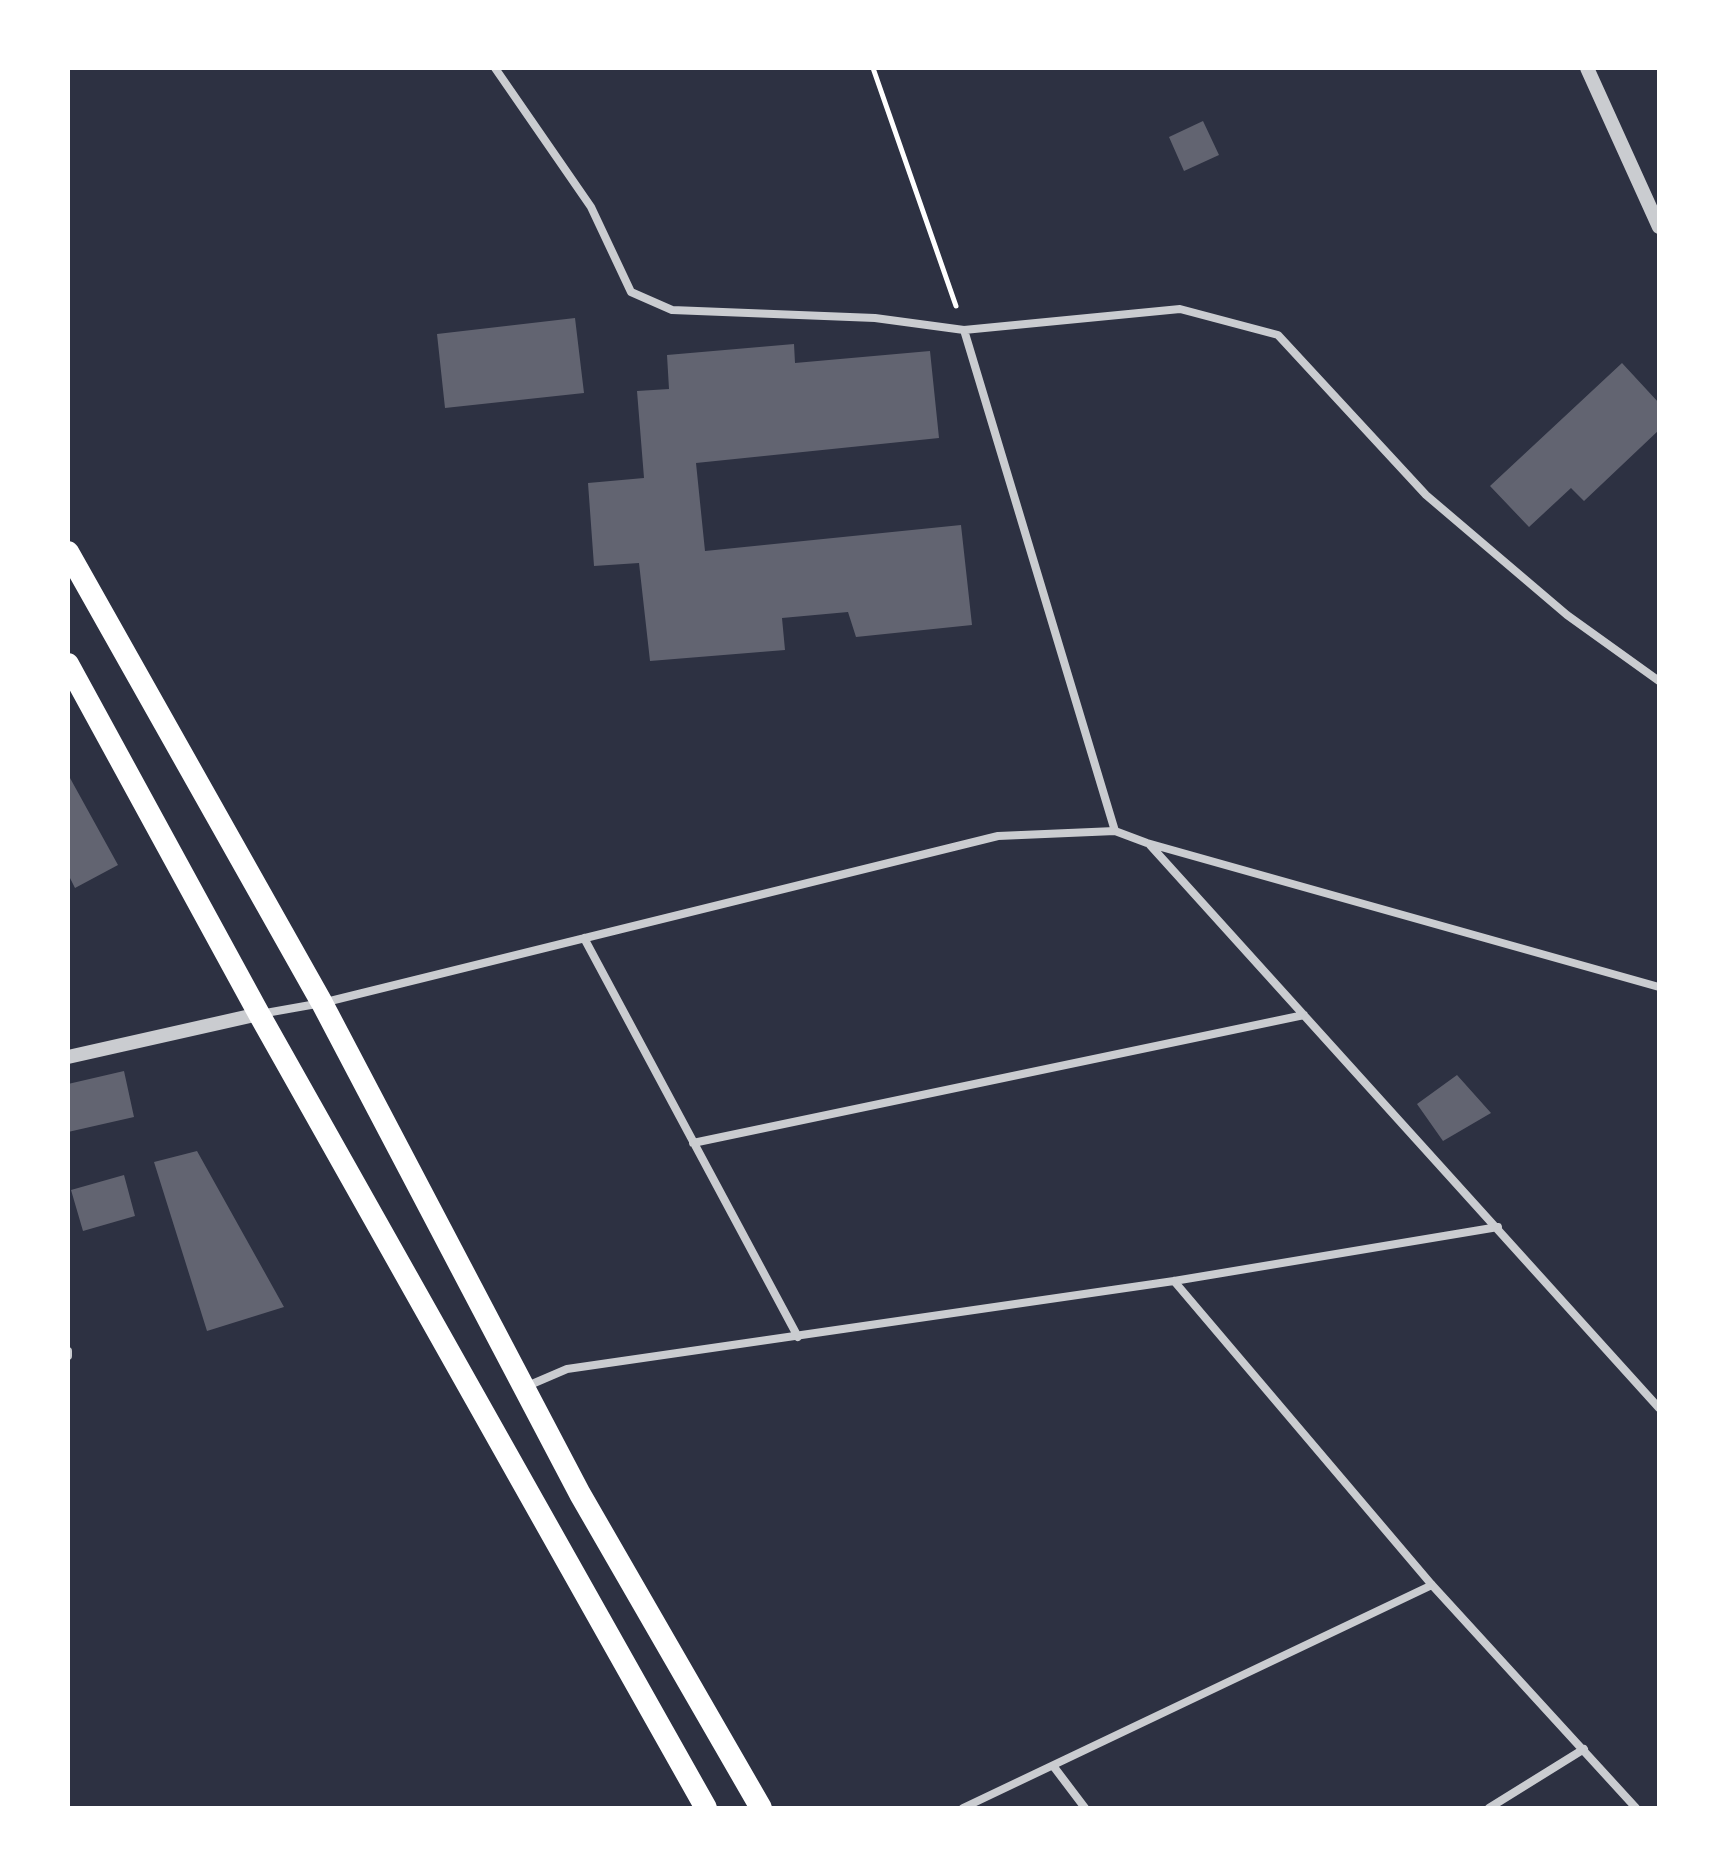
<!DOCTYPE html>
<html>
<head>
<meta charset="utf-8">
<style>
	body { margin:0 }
	#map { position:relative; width:1727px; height:1876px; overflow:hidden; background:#2d3142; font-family:Cabin,sans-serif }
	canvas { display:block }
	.frame { position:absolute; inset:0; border:70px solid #fff; pointer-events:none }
</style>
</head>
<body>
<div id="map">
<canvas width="1727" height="1876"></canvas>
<div class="frame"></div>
</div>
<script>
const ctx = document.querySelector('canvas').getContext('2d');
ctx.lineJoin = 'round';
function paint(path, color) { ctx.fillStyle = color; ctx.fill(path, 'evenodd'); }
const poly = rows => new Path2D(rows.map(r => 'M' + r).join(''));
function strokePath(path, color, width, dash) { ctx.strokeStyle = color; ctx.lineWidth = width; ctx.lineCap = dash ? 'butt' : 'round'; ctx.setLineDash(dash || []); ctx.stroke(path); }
paint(poly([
	[1203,121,1219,155,1184,171,1169,137],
	[575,318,584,393,445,408,437,334],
	[794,344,795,363,930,351,939,438,696,463,705,551,961,525,972,625,856,637,848,612,782,618,785,650,650,661,639,563,594,566,588,483,644,478,637,391,669,389,667,355],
	[1622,363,1659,403,1659,430,1584,501,1571,488,1529,527,1490,486],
	[70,778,118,865,75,888,68,874],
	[124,1071,134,1117,68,1132,68,1084],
	[1457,1075,1491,1113,1443,1141,1417,1104],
	[197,1151,284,1307,207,1331,154,1162],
	[124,1175,135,1216,83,1231,71,1190]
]), '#626471');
strokePath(poly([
	[873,68,956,306]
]), '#fff', 5);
strokePath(poly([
	[495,68,591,207,631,292,672,310,875,318,964,330,1180,309,1278,335,1426,495,1567,615,1659,681],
	[964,330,1115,831],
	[1150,845,1659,1408],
	[584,938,798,1337],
	[260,1014,322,1003,998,836,1115,831,1147,843,1659,987],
	[693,1143,1304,1015],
	[1174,1281,1432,1585,1636,1808],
	[68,1351,68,1356],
	[525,1387,567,1369,1174,1281,1498,1227],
	[1054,1767,1085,1808],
	[963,1808,1432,1585],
	[1489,1808,1584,1749]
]), '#caccd0', 8);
strokePath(poly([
	[1587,68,1659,227],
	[68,1057,259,1014]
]), '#caccd0', 14);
strokePath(poly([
	[68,552,322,1003,580,1494,761,1808],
	[68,664,259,1014,706,1808]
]), '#fff', 22);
</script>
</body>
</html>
